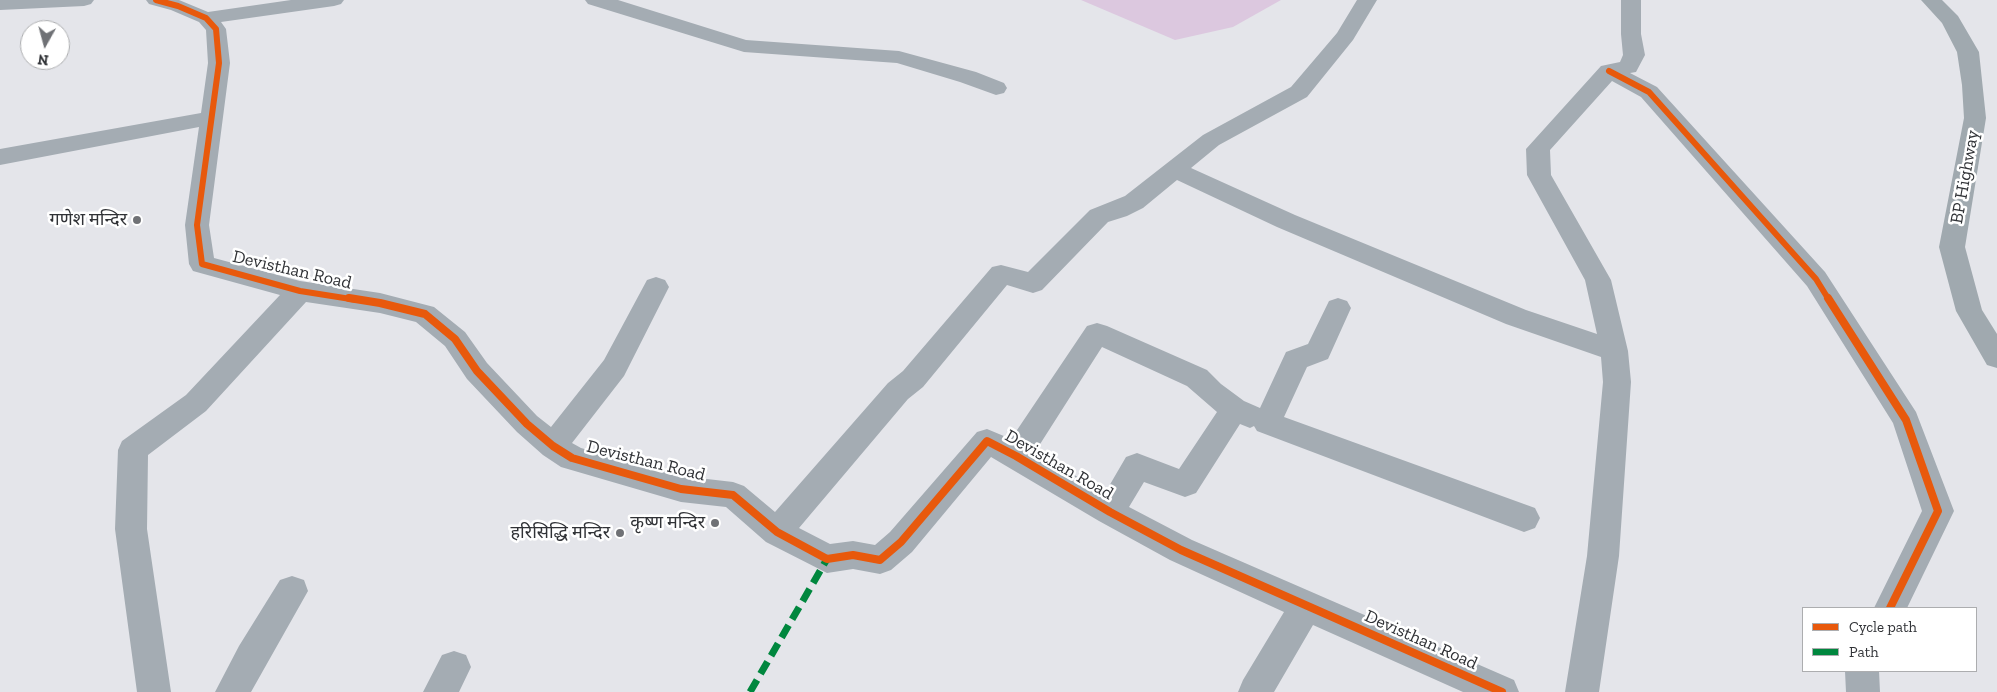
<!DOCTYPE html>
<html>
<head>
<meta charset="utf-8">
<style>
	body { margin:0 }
	#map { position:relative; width:1997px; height:692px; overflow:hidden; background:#e4e5ea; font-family:"Zilla Slab",serif }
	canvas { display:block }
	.legend { position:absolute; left:1802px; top:607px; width:175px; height:65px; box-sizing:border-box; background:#fff; border:1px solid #acadaf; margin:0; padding:6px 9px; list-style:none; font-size:15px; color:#303236 }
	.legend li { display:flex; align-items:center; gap:10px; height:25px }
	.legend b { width:25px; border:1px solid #acadaf }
	.north { position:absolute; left:20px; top:20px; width:50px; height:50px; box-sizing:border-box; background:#fff; border:1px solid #acadaf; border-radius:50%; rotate:187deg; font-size:14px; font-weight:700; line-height:20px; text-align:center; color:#303236 }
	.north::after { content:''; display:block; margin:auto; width:18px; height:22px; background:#6f7175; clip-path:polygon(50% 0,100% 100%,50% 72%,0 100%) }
</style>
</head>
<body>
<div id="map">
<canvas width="1997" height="692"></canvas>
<ul class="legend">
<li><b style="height:6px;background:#e8590c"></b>Cycle path</li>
<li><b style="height:6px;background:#00873e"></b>Path</li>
</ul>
<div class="north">N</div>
</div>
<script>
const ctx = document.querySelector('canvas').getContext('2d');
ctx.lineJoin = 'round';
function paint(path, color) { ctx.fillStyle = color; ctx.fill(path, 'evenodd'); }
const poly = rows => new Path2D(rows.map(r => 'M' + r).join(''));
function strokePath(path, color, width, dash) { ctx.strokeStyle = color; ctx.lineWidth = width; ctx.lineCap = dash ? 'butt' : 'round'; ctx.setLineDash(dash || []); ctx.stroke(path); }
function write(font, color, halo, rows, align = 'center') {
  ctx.font = font + ' "Zilla Slab","Noto Sans Devanagari",serif'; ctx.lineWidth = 5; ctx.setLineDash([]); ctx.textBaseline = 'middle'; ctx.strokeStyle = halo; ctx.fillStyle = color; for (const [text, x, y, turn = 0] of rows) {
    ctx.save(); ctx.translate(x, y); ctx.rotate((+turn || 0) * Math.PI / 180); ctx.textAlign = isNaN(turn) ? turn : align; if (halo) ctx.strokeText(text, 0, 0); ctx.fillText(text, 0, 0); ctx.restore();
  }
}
paint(poly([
	[1081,0,1281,0,1233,27,1175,40]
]), '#dcc8df');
paint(poly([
	[0,0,94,0,91,4,84,6,0,10,0,0],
	[146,0,179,0,208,12,291,0,344,0,341,4,334,6,221,22,226,29,230,63,209,225,214,258,300,281,380,293,434,307,465,332,487,363,537,416,551,427,604,360,647,280,656,277,665,280,669,287,624,376,572,443,581,448,681,476,733,482,744,486,775,512,888,383,903,371,992,267,1001,265,1028,272,1090,210,1125,196,1203,135,1291,87,1337,33,1357,0,1377,0,1353,40,1307,97,1219,145,1191,168,1295,215,1526,310,1597,334,1585,280,1527,175,1526,149,1601,66,1620,62,1623,55,1621,34,1621,0,1641,0,1641,34,1645,55,1636,72,1630,73,1657,87,1825,272,1916,412,1954,511,1907,608,1874,608,1922,511,1893,423,1807,286,1641,97,1612,81,1550,150,1551,175,1611,280,1628,351,1631,382,1619,556,1599,692,1565,692,1587,556,1603,382,1601,357,1506,324,1277,227,1177,180,1143,208,1127,216,1108,222,1042,290,1033,293,1007,285,923,387,908,399,799,528,830,544,853,541,875,545,890,532,977,432,987,429,1011,439,1087,326,1097,323,1107,326,1207,370,1221,384,1244,401,1260,408,1286,352,1308,344,1329,301,1338,298,1347,301,1351,308,1328,359,1307,367,1284,417,1535,508,1540,518,1535,528,1524,532,1257,431,1254,426,1250,428,1240,424,1196,493,1185,497,1144,482,1129,507,1192,540,1514,680,1519,692,1463,692,1313,625,1274,692,1238,692,1243,680,1284,612,1170,560,1099,521,991,457,912,552,891,570,880,574,853,569,827,573,766,542,726,507,681,502,561,467,543,455,517,432,467,379,445,346,416,322,380,313,306,302,206,411,148,455,147,529,171,692,137,692,115,529,118,450,122,441,186,395,280,295,193,271,189,264,185,225,199,127,0,165,0,149,201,113,208,63,206,30,199,22,171,10,149,4,146,0],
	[1102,347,1187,386,1217,412,1179,469,1137,453,1126,457,1105,493,1035,452,1102,347],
	[585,0,618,0,746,40,899,51,976,72,1004,83,1007,88,1004,93,996,95,960,82,897,63,744,52,588,4,585,0],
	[292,576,304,580,308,591,251,692,215,692,239,646,280,580,292,576],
	[454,651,466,655,471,667,459,692,423,692,442,655,454,651],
	[1845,671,1879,671,1880,692,1846,692,1845,671]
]), '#a4acb3');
paint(poly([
	[1921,0,1942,0,1958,16,1979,52,1986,118,1965,247,1982,310,1997,334,1997,368,1987,365,1956,311,1939,247,1964,118,1962,85,1957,52,1942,23,1921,0]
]), '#a0a9af');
strokePath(poly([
	[750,692,827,559]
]), '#00873e', 7, [14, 7]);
strokePath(poly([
	[156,0,178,6,206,18,216,29,219,63,197,225,202,264,300,291,357,300],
	[1609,71,1649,92,1816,279,1829,300]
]), '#e8590c', 6);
strokePath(poly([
	[349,298,380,303,425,314,455,339,477,371,527,424,553,446,572,458,681,489,733,495,777,532,827,559,853,555,880,560,901,542,987,441,1016,456,1110,512,1181,550,1502,692],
	[1828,298,1906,420,1938,511,1890,608]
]), '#e8590c', 8);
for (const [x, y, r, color] of [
	[137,220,5,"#6f7175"],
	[715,523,5,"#6f7175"],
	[620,533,5,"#6f7175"]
]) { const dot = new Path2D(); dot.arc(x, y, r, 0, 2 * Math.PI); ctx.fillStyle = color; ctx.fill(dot); strokePath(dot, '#fff', 2); }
write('18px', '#303236', '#fff', [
	["BP Highway",1965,177,-80],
	["Devisthan Road",292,270,13],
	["Devisthan Road",646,461,14],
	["Devisthan Road",1059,465,30],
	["Devisthan Road",1421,640,24]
]);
write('18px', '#303236', '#fff', [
	["गणेश मन्दिर",127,220],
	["कृष्ण मन्दिर",705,523],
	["हरिसिद्धि मन्दिर",610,533]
], 'right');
</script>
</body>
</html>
